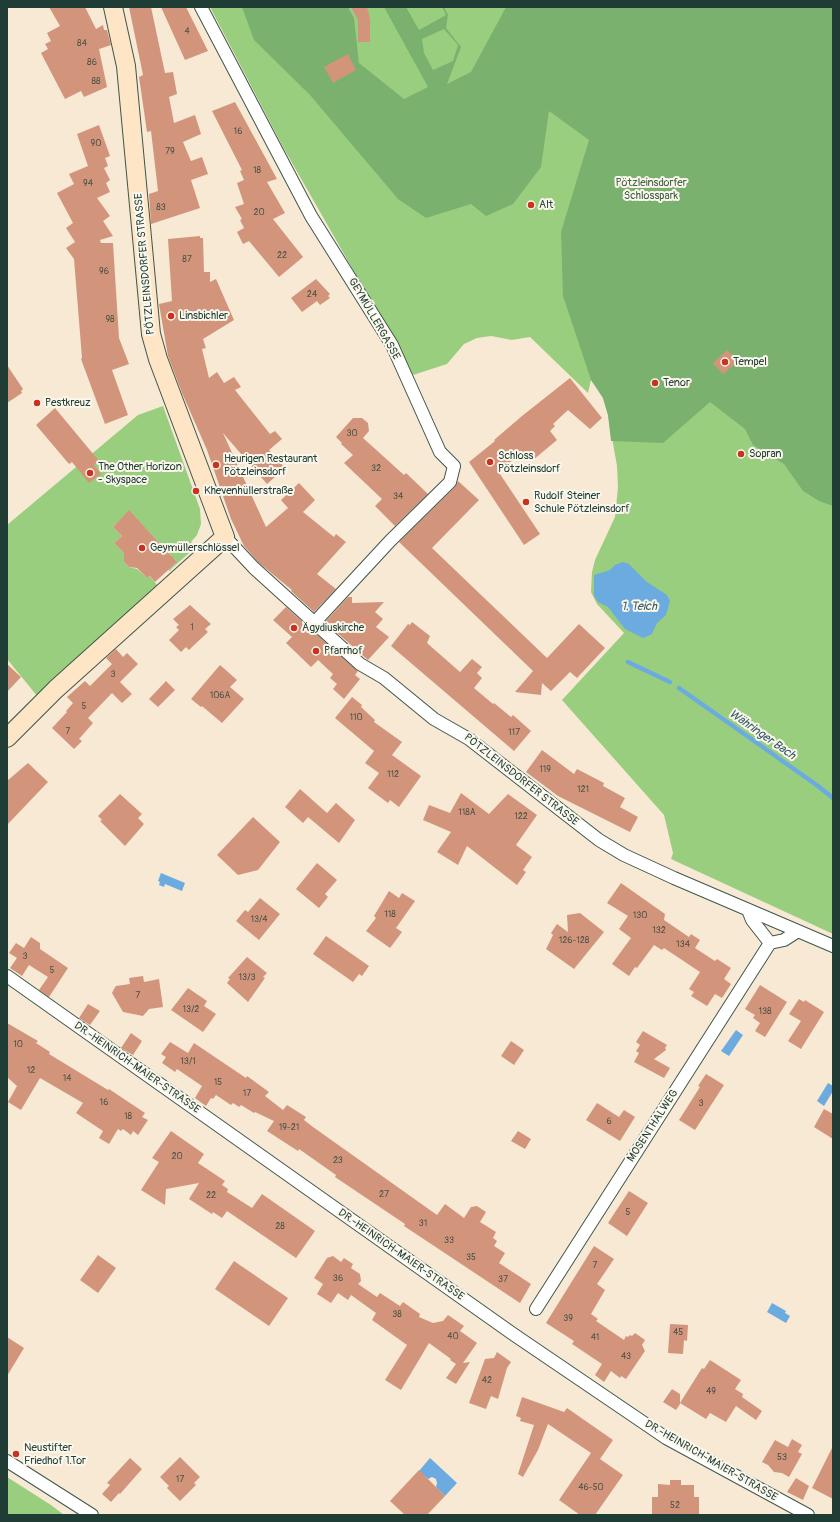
<!DOCTYPE html>
<html>
<head>
<meta charset="utf-8">
<style>
	body { margin:0 }
	#map { position:relative; width:840px; height:1522px; overflow:hidden; background:#f7e9d4; font-family:Pangolin,sans-serif }
	canvas { display:block }
	.frame { position:absolute; inset:0; border:8px solid #1f3d34; pointer-events:none }
</style>
</head>
<body>
<div id="map">
<canvas width="840" height="1522"></canvas>
<div class="frame"></div>
</div>
<script>
const ctx = document.querySelector('canvas').getContext('2d');
ctx.lineJoin = 'round';
function paint(path, color) { ctx.fillStyle = color; ctx.fill(path, 'evenodd'); }
const poly = rows => new Path2D(rows.map(r => 'M' + r).join(''));
function strokePath(path, color, width, dash) { ctx.strokeStyle = color; ctx.lineWidth = width; ctx.lineCap = dash ? 'butt' : 'round'; ctx.setLineDash(dash || []); ctx.stroke(path); }
function write(font, color, halo, rows, align = 'center') {
  ctx.font = font + ' Pangolin,sans-serif'; ctx.lineWidth = 4; ctx.setLineDash([]); ctx.textBaseline = 'middle'; ctx.strokeStyle = halo; ctx.fillStyle = color; for (const [text, x, y, turn = 0] of rows) {
    ctx.save(); ctx.translate(x, y); ctx.rotate((+turn || 0) * Math.PI / 180); ctx.textAlign = isNaN(turn) ? turn : align; if (halo) ctx.strokeText(text, 0, 0); ctx.fillText(text, 0, 0); ctx.restore();
  }
}
paint(poly([
	[210,7,833,7,833,934,671,859,673,853,664,815,562,700,624,633,597,604,591,592,592,572,595,560,615,517,618,487,617,466,608,415,603,398,597,388,591,380,588,393,530,337,512,340,491,336,477,338,464,344,447,364,413,375,283,147],
	[163,406,200,509,201,524,197,535,191,542,196,547,171,569,170,571,168,570,176,563,175,560,169,557,171,555,129,511,113,527,122,536,114,543,124,553,124,562,129,567,137,569,147,578,150,576,157,585,38,697,7,659,7,525,138,415],
	[7,1477,51,1505,64,1515,7,1515]
]), '#9ace7f');
paint(poly([
	[242,7,348,7,354,18,359,63,404,99,428,87,384,7,406,7,419,30,446,15,442,7,444,7,448,15,446,28,461,47,447,84,471,72,506,7,833,7,833,506,819,501,803,491,784,464,753,445,745,429,710,402,663,443,611,441,608,415,603,398,591,380,563,296,561,232,589,140,549,111,541,167,513,204,486,216,471,204,426,218,398,199,310,95,254,40],
	[444,29,458,45,453,61,433,70,424,53,422,39]
]), '#7bb16e');
paint(poly([
	[623,562,629,564,647,582,667,595,670,601,666,615,657,623,652,634,643,638,625,629,608,607,598,602,594,596,594,575,610,570,615,565],
	[161,873,185,883,182,891,165,884,164,887,159,885,160,882,158,881],
	[736,1030,743,1035,729,1056,721,1051],
	[828,1083,833,1086,833,1091,824,1106,817,1101],
	[772,1303,786,1311,785,1313,790,1316,786,1323,767,1312],
	[430,1458,457,1483,445,1496,436,1487,437,1483,436,1479,432,1477,428,1479,419,1471]
]), '#6cabdf');
strokePath(poly([
	[628,662,670,682],
	[679,688,818,786,833,798]
]), '#6cabdf', 4.5);
paint(poly([
	[49,7,85,7,96,29,103,25,104,30,107,30,111,45,99,49,107,87,84,97,81,91,65,99,41,53,48,49,45,44,51,41,47,33,60,26],
	[129,7,151,7,165,73,173,72,177,94,169,97,174,123,195,115,201,134,183,142,191,161,202,157,208,174,191,180,200,208,151,224,149,194,158,191,151,131,147,132,139,77,143,75],
	[161,7,186,7,208,51,185,60],
	[351,7,367,7,370,19,370,42,358,42,358,20],
	[348,54,356,70,333,83,324,67],
	[235,102,277,179,267,182,285,213,273,219,303,257,279,277,249,241,243,244,237,232,244,228,240,220,242,219,235,207,244,204,237,183,244,180,240,171,242,170,212,111],
	[99,125,110,156,105,158,108,166,104,168,110,180,106,183,110,192,97,198,110,216,103,221,113,236,100,240,101,243,113,243,119,338,129,364,112,370,128,415,105,424,81,359,82,358,74,259,66,248,75,242,66,228,73,223,57,193,74,184,69,174,88,166,77,134],
	[200,236,200,238,203,238,204,272,210,272,210,282,216,279,234,320,203,339,206,348,202,349,209,378,217,372,224,383,234,377,241,387,235,390,270,434,275,431,282,439,269,450,285,468,267,484,223,433,266,527,288,508,281,500,299,483,315,500,303,512,334,537,336,534,346,542,317,574,336,589,314,612,291,591,292,590,259,563,244,546,231,519,207,450,182,393,168,356,159,304,172,301,168,239],
	[316,279,330,294,328,296,330,298,320,305,317,301,302,312,291,298],
	[727,350,738,361,723,374,713,363],
	[7,365,23,389,21,391,22,393,7,403],
	[570,378,602,418,590,429,568,410,553,424,555,426,550,431,557,440,533,460,524,452,498,471,540,534,524,545,469,462,495,441,494,440,522,416],
	[55,408,99,461,94,465,101,474,89,483,72,462,69,464,36,425],
	[353,418,362,418,368,423,369,431,363,438,404,475,406,473,428,494,395,526,375,506,382,499,344,463,353,455,341,444,342,443,336,437],
	[458,481,479,500,432,548,547,658,579,624,605,648,577,678,570,672,551,691,542,683,541,695,515,692,533,671,399,542,455,487],
	[129,510,177,562,155,582,150,576,147,578,137,568,129,567,124,562,124,553,114,543,122,536,113,527],
	[348,597,352,597,352,603,384,602,375,612,383,619,376,627,389,637,368,660,325,622],
	[190,605,211,624,205,629,208,632,192,647,189,650,186,647,181,652,169,640,179,630,176,627,179,625,173,619],
	[286,607,358,671,355,675,360,679,344,699,333,689,337,684,330,678,333,674,318,660,311,667,286,643,292,637,273,620],
	[412,622,430,636,427,643,460,672,472,659,482,667,477,673,482,678,474,688,493,704,494,703,511,717,513,715,531,731,514,751,391,646,408,624,410,625],
	[116,649,123,657,127,653,138,664,120,682,132,694,122,703,112,693,88,718,93,723,79,739,82,741,74,749,52,728,67,712,66,711,73,703,67,697,85,681,90,686,112,664,106,658],
	[7,664,21,677,7,692],
	[220,665,237,680,230,687,244,699,222,723,202,706,201,707,191,699],
	[166,681,175,690,158,707,149,699],
	[352,697,362,705,361,707,375,720,374,722,402,742,392,755,421,776,399,807,390,800,388,803,368,788,379,773,365,763,374,751,335,718],
	[542,750,574,774,577,769,604,783,603,786,625,798,620,807,638,817,630,832,558,796,526,772],
	[28,763,48,782,7,825,7,781],
	[300,789,327,813,336,803,355,820,339,843,308,817,303,823,285,807],
	[461,793,489,814,508,794,537,815,516,845,532,857,523,870,526,872,517,885,467,846,458,865,437,852,451,832,423,820,429,805,450,813],
	[120,794,142,814,138,818,144,824,125,846,100,821,102,820,98,816],
	[253,817,280,842,258,870,238,875,217,855],
	[317,863,337,880,325,894,328,897,319,908,296,889],
	[621,883,665,914,664,920,689,937,691,934,700,940,695,948,715,961,717,959,731,968,724,979,731,984,722,998,715,994,707,1006,691,996,694,992,689,989,700,972,664,948,662,950,654,945,637,968,635,967,629,976,612,964,631,938,619,929,628,916,607,903],
	[389,891,399,898,402,893,415,901,396,928,402,932,390,948,366,931,376,918,374,916],
	[260,898,280,914,259,940,236,921,245,910,248,912],
	[580,913,604,932,574,969,546,949,553,935,551,933,557,924,568,932,567,915],
	[326,936,369,966,362,976,359,974,353,982,313,954],
	[31,937,40,943,40,949,68,968,49,997,39,990,48,977,29,965,22,976,10,968,17,958,9,953,16,943,24,948],
	[247,957,267,973,263,977,265,978,248,1002,227,983,230,979,228,978],
	[143,976,144,982,159,979,163,1007,149,1009,143,1016,123,1012,112,993,114,989,116,986,130,984,129,978],
	[760,985,787,1002,765,1037,755,1031,760,1023,753,1018,755,1015,745,1009],
	[188,988,207,1001,204,1006,216,1014,203,1032,171,1010],
	[799,999,804,1002,805,1000,824,1012,801,1049,788,1041,801,1021,789,1014],
	[88,1004,100,1011,90,1025,79,1018],
	[7,1023,38,1041,36,1043,50,1052,49,1054,108,1090,109,1089,145,1113,142,1117,148,1120,138,1135,133,1131,131,1135,123,1129,121,1131,118,1129,109,1144,99,1138,103,1131,76,1113,83,1103,40,1078,21,1110,8,1102,17,1086,7,1077],
	[643,1031,667,1045,665,1048,666,1050,654,1059,670,1068,664,1078,634,1062,639,1053,636,1051,640,1045,636,1042],
	[131,1033,142,1041,133,1055,121,1048],
	[511,1041,524,1050,514,1065,501,1056],
	[170,1042,188,1053,194,1043,246,1078,247,1076,269,1092,265,1096,283,1110,287,1105,306,1117,304,1120,313,1127,437,1215,445,1204,464,1218,471,1207,477,1206,486,1212,480,1222,496,1232,493,1238,497,1241,494,1246,505,1253,499,1263,531,1284,520,1303,404,1226,405,1224,335,1177,336,1175,299,1149,298,1151,267,1131,274,1121,255,1112,254,1113,241,1105,239,1107,233,1103,231,1105,216,1095,213,1099,211,1098,206,1106,195,1098,202,1086,177,1069,175,1072,162,1063,166,1057,161,1054],
	[706,1074,724,1085,695,1130,679,1120,700,1087,698,1086],
	[597,1103,619,1117,624,1110,635,1117,620,1141,586,1120],
	[824,1109,833,1114,833,1139,814,1127],
	[171,1131,204,1154,198,1163,225,1181,222,1185,228,1189,227,1192,252,1208,262,1194,315,1231,296,1258,227,1211,222,1218,213,1212,212,1214,189,1199,199,1183,166,1189,165,1205,141,1190,159,1162,152,1158],
	[518,1131,531,1139,525,1149,511,1141],
	[629,1191,648,1203,627,1236,608,1223],
	[594,1246,614,1259,597,1284,605,1290,591,1314,598,1319,596,1321,624,1340,626,1336,628,1337,630,1335,632,1336,635,1333,645,1340,642,1345,645,1351,626,1379,621,1376,620,1378,611,1371,604,1382,595,1375,602,1364,572,1344,574,1341,546,1323],
	[98,1255,116,1268,98,1293,80,1280],
	[333,1256,341,1262,344,1258,353,1264,351,1268,360,1274,361,1281,358,1284,377,1297,380,1293,400,1306,403,1302,420,1314,419,1317,433,1323,443,1321,448,1315,464,1326,460,1331,477,1343,463,1363,470,1362,456,1384,446,1378,456,1364,450,1360,451,1359,429,1343,401,1390,385,1380,407,1345,372,1320,376,1313,351,1295,348,1300,338,1293,331,1303,317,1294,323,1284,314,1278,327,1258],
	[234,1261,288,1298,269,1326,215,1289],
	[670,1324,688,1325,687,1341,684,1340,683,1354,668,1353],
	[7,1337,24,1348,7,1376],
	[497,1352,511,1362,507,1368,498,1399,491,1396,486,1409,469,1403,485,1359,494,1358],
	[710,1360,741,1380,735,1389,743,1394,742,1397,762,1411,756,1420,736,1406,726,1422,710,1413,706,1419,680,1403,702,1368,704,1369],
	[672,1389,680,1394,680,1404,676,1410,663,1402],
	[522,1397,564,1412,567,1408,613,1440,600,1459,623,1475,595,1515,580,1515,559,1500,591,1453,548,1424,538,1450,523,1477,518,1474,534,1425,520,1421,521,1418,516,1416],
	[792,1439,802,1445,798,1452,802,1454,789,1477,782,1473,774,1472,768,1465,762,1462,775,1440,788,1447],
	[833,1446,833,1499,812,1488],
	[180,1457,200,1477,194,1483,196,1485,180,1501,167,1488,169,1486,160,1477],
	[130,1458,142,1469,120,1494,119,1493,111,1502,102,1494,110,1485,107,1483],
	[419,1470,445,1496,427,1515,405,1515,390,1501],
	[796,1478,809,1486,803,1500,787,1492],
	[670,1480,681,1480,681,1485,694,1485,694,1497,699,1497,699,1515,652,1515,652,1497,658,1497,658,1484,670,1485]
]), '#d2957c');
const street = poly([
	[201,7,311,216,392,345,440,452,454,466,450,482,390,541,314,623],
	[225,537,254,568,360,664,384,678,434,719,469,739,599,840,624,855,674,878,833,946],
	[748,910,752,920,770,943],
	[7,976,513,1334,647,1425,666,1438,808,1515],
	[536,1309,770,943,784,940,798,931],
	[7,1461,92,1515]
]);
const secondary = poly([
	[7,738,56,689,225,537,158,359,151,334,126,66,113,7]
]);
strokePath(street, '#3f574c', 14);
strokePath(secondary, '#3f574c', 20);
strokePath(street, '#fff', 12);
strokePath(secondary, '#fde5c5', 18);
for (const [x, y, r, color] of [
	[531,205,4,"#c8321e"],
	[171,316,4,"#c8321e"],
	[725,362,4,"#c8321e"],
	[655,383,4,"#c8321e"],
	[37,403,4,"#c8321e"],
	[741,454,4,"#c8321e"],
	[490,462,4,"#c8321e"],
	[216,465,4,"#c8321e"],
	[90,473,4,"#c8321e"],
	[196,491,4,"#c8321e"],
	[526,502,4,"#c8321e"],
	[142,548,4,"#c8321e"],
	[294,628,4,"#c8321e"],
	[316,651,4,"#c8321e"],
	[16,1454,4,"#c8321e"]
]) { const dot = new Path2D(); dot.arc(x, y, r, 0, 2 * Math.PI); ctx.fillStyle = color; ctx.fill(dot); strokePath(dot, '#fbf7ec', 1.5); }
write('9px', '#4c5346', null, [
	["4",187,32],
	["84",82,44],
	["86",92,63],
	["88",96,82],
	["16",238,132],
	["90",96,144],
	["79",170,152],
	["18",257,171],
	["94",88,184],
	["83",161,208],
	["20",259,213],
	["22",282,256],
	["87",187,260],
	["96",104,272],
	["24",312,295],
	["98",110,320],
	["30",352,434],
	["32",376,469],
	["34",398,497],
	["1",192,628],
	["3",113,675],
	["106A",220,696],
	["5",84,707],
	["110",356,718],
	["7",68,732],
	["117",514,733],
	["119",545,770],
	["112",393,775],
	["121",583,790],
	["118A",467,813],
	["122",521,817],
	["118",390,915],
	["130",640,916],
	["13/4",259,920],
	["132",659,931],
	["126-128",574,941],
	["134",683,945],
	["3",25,957],
	["5",52,971],
	["13/3",247,978],
	["7",138,996],
	["13/2",191,1010],
	["138",765,1012],
	["10",18,1045],
	["13/1",188,1062],
	["12",31,1071],
	["14",67,1079],
	["15",218,1083],
	["17",247,1094],
	["16",104,1103],
	["3",701,1104],
	["18",128,1117],
	["6",609,1122],
	["19-21",289,1128],
	["20",177,1157],
	["23",338,1161],
	["27",384,1195],
	["22",211,1196],
	["5",628,1213],
	["31",423,1224],
	["28",280,1227],
	["33",449,1241],
	["35",471,1258],
	["7",595,1266],
	["36",338,1279],
	["37",503,1280],
	["38",397,1315],
	["39",568,1319],
	["45",678,1333],
	["40",453,1337],
	["41",595,1338],
	["43",626,1357],
	["42",487,1381],
	["49",711,1392],
	["53",782,1458],
	["17",180,1480],
	["46-50",591,1488],
	["52",675,1506]
]);
write('11px', '#3e6147', '#fbf7ec', [
	["Pötzleinsdorfer",651,183],
	["Schlosspark",651,196]
]);
write('11px', '#1f3d34', '#fbf7ec', [
	["Alt",539,205],
	["Linsbichler",179,316],
	["Tempel",733,362],
	["Tenor",663,383],
	["Pestkreuz",45,403],
	["Sopran",749,454],
	["Schloss",498,456],
	["Pötzleinsdorf",498,469],
	["Heurigen Restaurant",224,459],
	["Pötzleinsdorf",224,472],
	["The Other Horizon",98,467],
	["- Skyspace",98,480],
	["Khevenhüllerstraße",204,491],
	["Rudolf Steiner",534,496],
	["Schule Pötzleinsdorf",534,509],
	["Geymüllerschlössel",150,548],
	["Ägydiuskirche",302,628],
	["Pfarrhof",324,651],
	["Neustifter",24,1448],
	["Friedhof 1.Tor",24,1461]
], 'left');
write('11px', '#1f3d34', '#fbf7ec', [
	["PÖTZLEINSDORFER STRASSE",145,264,-95],
	["GEYMÜLLERGASSE",374,319,60],
	["PÖTZLEINSDORFER STRASSE",521,780,38],
	["DR.-HEINRICH-MAIER-STRASSE",137,1068,35],
	["MOSENTHALWEG",653,1126,-57],
	["DR.-HEINRICH-MAIER-STRASSE",401,1255,35],
	["DR.-HEINRICH-MAIER-STRASSE",711,1461,30]
]);
write('italic 12px', '#365e67', '#fbf7ec', [
	["1. Teich",639,607],
	["Währinger Bach",762,735,35]
]);
</script>
</body>
</html>
